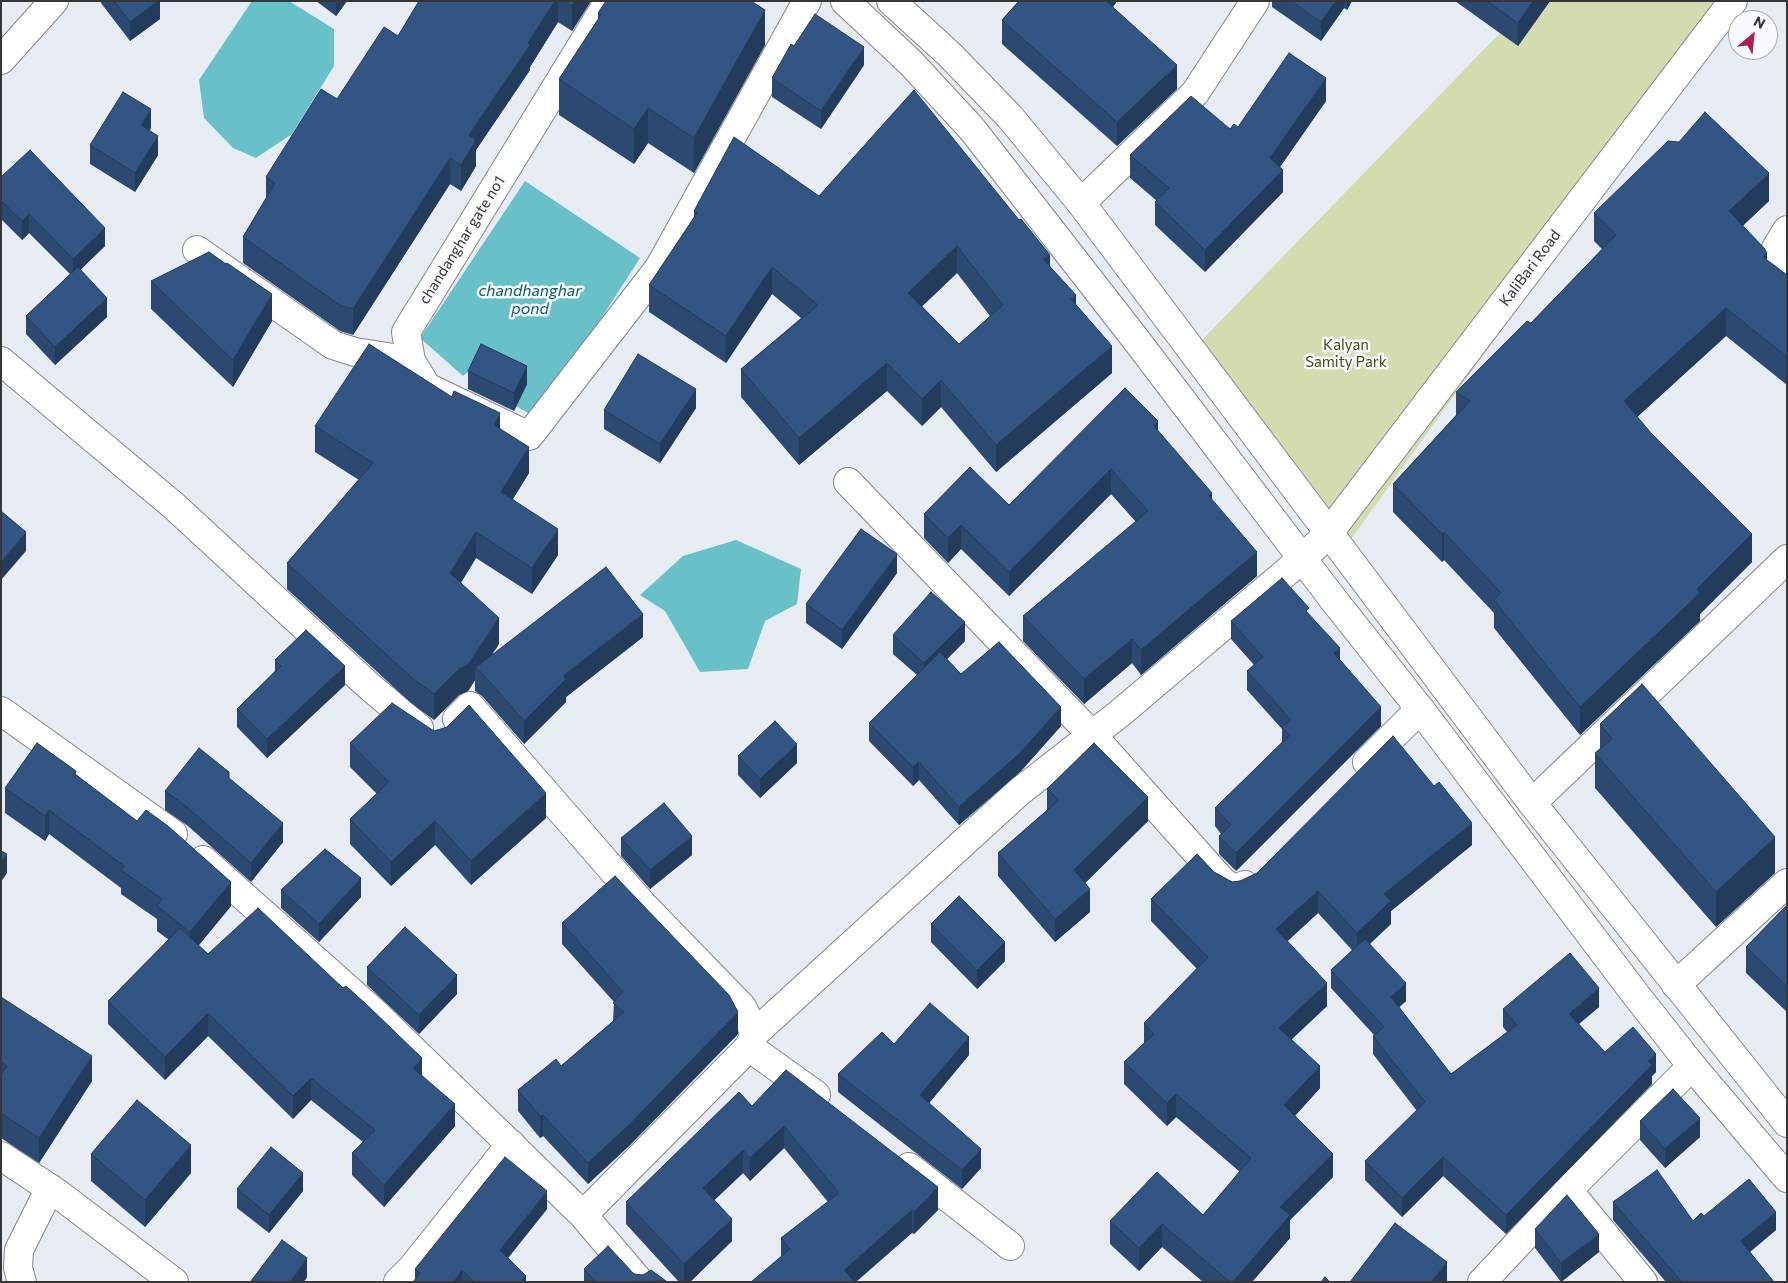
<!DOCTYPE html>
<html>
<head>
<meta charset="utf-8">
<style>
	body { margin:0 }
	#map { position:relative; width:1788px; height:1283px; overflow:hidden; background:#e7ecf3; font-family:Commissioner,sans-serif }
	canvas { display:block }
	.frame { position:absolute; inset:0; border:2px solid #343638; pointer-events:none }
	.north { position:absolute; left:1728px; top:10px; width:50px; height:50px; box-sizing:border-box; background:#f6f9ff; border:1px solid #a8abaf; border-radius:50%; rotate:28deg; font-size:14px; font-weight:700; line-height:20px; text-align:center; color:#343638 }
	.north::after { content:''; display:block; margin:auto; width:18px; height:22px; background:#af1e52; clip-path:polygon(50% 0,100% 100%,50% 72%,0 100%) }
</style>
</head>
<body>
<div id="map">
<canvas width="1788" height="1283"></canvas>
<div class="frame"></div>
<div class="north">N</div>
</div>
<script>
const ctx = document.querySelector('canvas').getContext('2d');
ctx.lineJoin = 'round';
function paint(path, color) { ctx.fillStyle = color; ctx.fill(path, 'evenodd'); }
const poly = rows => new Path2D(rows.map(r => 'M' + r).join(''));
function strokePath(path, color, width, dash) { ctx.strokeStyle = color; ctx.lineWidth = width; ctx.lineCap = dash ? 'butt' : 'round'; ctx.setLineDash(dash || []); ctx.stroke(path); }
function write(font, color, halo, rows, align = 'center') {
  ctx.font = font + ' Commissioner,sans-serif'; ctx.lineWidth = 5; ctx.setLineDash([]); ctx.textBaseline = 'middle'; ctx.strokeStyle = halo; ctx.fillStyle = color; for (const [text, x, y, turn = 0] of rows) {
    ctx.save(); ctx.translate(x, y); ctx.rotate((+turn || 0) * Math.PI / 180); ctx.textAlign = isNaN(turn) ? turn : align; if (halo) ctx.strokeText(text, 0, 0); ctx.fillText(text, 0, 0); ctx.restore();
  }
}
paint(poly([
	[1531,1,1738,1,1341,553,1202,340]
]), '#d2dcaf');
paint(poly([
	[252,1,289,1,334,29,334,66,292,134,256,158,233,148,204,118,199,80],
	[525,181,640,258,537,418,516,406,526,385,482,361,463,376,420,338],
	[736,540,801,569,797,604,765,621,748,669,700,672,665,611,640,595,683,556]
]), '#68c1c9');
const minor = poly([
	[609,1,406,332,411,361,427,387,529,436,659,268,807,1],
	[1,60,54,1],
	[1081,203,1195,93,1255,1],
	[1787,230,1776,248,1775,264,1787,282],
	[197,250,333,345,355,352,400,359],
	[1,361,174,506,370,687,419,728],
	[848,482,1092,735,1223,882,1234,889,1245,885],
	[1,711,173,834],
	[457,719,470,706,643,905,742,1007,755,1033,749,1047,583,1215],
	[1367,762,1420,709],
	[1532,803,1787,559],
	[203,860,377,1015,583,1215,640,1282],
	[1676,985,1787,883],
	[755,1033,1019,792,1119,714,1302,559,1328,534,1733,1],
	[749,1047,816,1095],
	[1,1156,57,1193,174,1282],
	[909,1167,1010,1246],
	[1568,1190,1643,1282],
	[22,1282,18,1268,19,1250,50,1188],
	[398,1282,412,1268,511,1144],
	[1482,1282,1568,1190,1692,1066]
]);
const major = poly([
	[845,1,911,63,972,129,1137,341,1333,599,1420,709,1636,995,1692,1066,1787,1178],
	[891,1,950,55,1010,117,1081,203,1532,803,1787,1123]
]);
strokePath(minor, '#83878d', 30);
strokePath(major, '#83878d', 30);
strokePath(minor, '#fff', 28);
strokePath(major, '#fff', 28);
paint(poly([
	[101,1,160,1,160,19,130,41,101,3],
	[316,1,347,1,336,16],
	[419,1,591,1,572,31,558,22,530,67,530,70,476,150,476,166,461,191,450,184,353,335,340,331,243,263,243,237,266,199,266,177,337,99,398,36],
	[1019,1,1117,1,1113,7,1177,89,1117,146,1002,44,1002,20],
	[1272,1,1352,1,1347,10,1344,8,1321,41,1272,7],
	[1455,1,1550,1,1518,46],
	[598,13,765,45,694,173,648,143,634,164,559,115,559,79,598,19],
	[794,46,864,65,821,129,772,97,772,78],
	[1326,101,1280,167,1283,192,1205,272,1155,225,1155,202,1157,201,1130,178,1130,155,1238,127],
	[151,128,149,130,158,155,135,192,90,164,90,145],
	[1,177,105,246,80,270,107,317,55,365,26,334,26,316,70,274,29,233,22,240,1,219],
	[819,196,1050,266,1076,304,1112,373,996,472,941,407,922,426,887,391,799,465,741,397,741,369,801,318,772,294,726,363,649,312,649,285,694,219,694,211],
	[957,273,990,316,959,344,922,306],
	[1769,201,1743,225,1767,260,1787,275,1787,385,1726,336,1637,417,1752,562,1700,614,1700,621,1580,735,1494,628,1494,613,1444,560,1442,562,1393,512,1393,484,1456,415,1456,392,1531,323,1602,249,1594,241,1594,213],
	[151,281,272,321,233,387,151,309],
	[468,371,527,384,514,411,468,389],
	[696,408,660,463,604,429,604,410],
	[315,426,500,428,529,473,513,499,558,555,532,594,476,558,461,583,499,644,491,656,643,637,566,697,566,702,524,744,482,696,475,691,475,680,468,691,459,695,434,720,411,703,287,589,287,563,359,480,315,452],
	[1158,431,1212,500,1257,576,1141,675,1132,663,1084,704,1023,641,1023,616,1136,522,1111,494,1009,596,961,549,948,563,924,538,924,514,1009,505],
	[897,573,842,649,806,623,806,604],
	[1309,615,1340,660,1381,726,1236,871,1219,854,1219,836,1221,834,1215,826,1215,808,1282,742,1282,729,1247,690,1247,671,1254,665,1231,639,1231,621],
	[893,635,965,641,947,659,961,674,1061,726,1021,771,959,825,919,780,913,786,869,741,869,723,917,675,893,654],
	[275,660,345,685,267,758,237,727,237,709,275,671],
	[1600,724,1775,873,1716,927,1595,788,1595,753,1600,749],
	[350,743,546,818,471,885,435,845,391,886,350,844,350,819,377,794,350,767],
	[738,756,797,763,760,798,738,775],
	[76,775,231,906,198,946,208,954,422,1075,455,1126,384,1207,352,1175,352,1153,363,1142,311,1100,293,1119,208,1036,165,1080,108,1024,108,1001,169,940,157,931,157,919,121,894,121,888,49,834,45,841,5,813,5,788],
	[229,778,283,842,251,882,188,826,165,810,165,791],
	[1047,789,1148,821,1085,883,1090,912,1055,942,998,876,998,853,1047,810],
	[621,838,692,855,650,889,621,856],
	[1472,845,1391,911,1391,924,1370,944,1406,1001,1399,1007,1451,1074,1507,1032,1503,1027,1503,1009,1599,1007,1579,1024,1605,1052,1656,1072,1652,1076,1652,1084,1506,1234,1443,1176,1402,1217,1365,1180,1365,1161,1417,1111,1373,1054,1373,1036,1374,1035,1331,988,1331,970,1352,950,1318,913,1287,941,1327,1006,1291,1040,1320,1088,1295,1116,1333,1177,1290,1220,1290,1238,1252,1282,1203,1282,1162,1247,1139,1271,1110,1244,1110,1221,1203,1215,1240,1172,1176,1117,1167,1126,1124,1084,1124,1062,1144,1043,1144,1023,1197,969,1151,921,1151,899,1214,872,1232,882],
	[281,890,361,897,319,942,281,908],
	[1787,905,1787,1012,1746,973,1746,947],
	[562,923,738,1034,630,1145,588,1184,543,1136,540,1138,518,1111,518,1090,561,1066,613,1021,614,1002,562,944],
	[931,924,1005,961,977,989,931,942],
	[367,967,457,994,419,1034,367,985],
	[1,997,92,1081,39,1163,1,1138],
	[894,1044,969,1055,929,1103,981,1168,962,1189,838,1092,838,1074],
	[752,1106,938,1210,914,1234,912,1233,781,1256,781,1238,828,1202,784,1148,750,1181,743,1173,714,1200,732,1241,690,1282,679,1282,626,1224,626,1202],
	[1640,1121,1700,1137,1665,1168,1640,1140],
	[91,1154,191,1173,145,1227,91,1181],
	[237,1189,303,1191,269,1233,237,1208],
	[1613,1202,1693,1221,1704,1216,1776,1230,1750,1252,1774,1282,1666,1282,1613,1220],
	[547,1209,508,1258,526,1282,413,1282,415,1280,415,1269],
	[1535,1229,1599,1252,1561,1282,1535,1248],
	[584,1269,634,1274,666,1282,584,1282]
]), '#2b4971');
paint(poly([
	[158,1,160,1,160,19,130,41,130,22],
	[336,1,347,1,336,16],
	[555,1,558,1,558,22,530,67,530,70,476,150,476,166,461,191,461,165,469,135],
	[575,1,591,1,572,31,572,6],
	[1102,1,1117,1,1102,22],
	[1336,1,1344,1,1344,8,1321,41,1321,22],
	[1347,1,1352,1,1347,10],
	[1533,1,1550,1,1518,46,1518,23],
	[765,10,765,45,694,173,694,138],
	[864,47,864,65,821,129,821,111],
	[1177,65,1177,89,1117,146,1117,122],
	[1326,78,1326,101,1270,181,1270,158],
	[648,108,648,143,634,164,634,129],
	[151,109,151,128,141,144,141,125],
	[158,136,158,155,135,192,135,173],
	[450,158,450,184,353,335,353,309],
	[1283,170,1283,192,1205,272,1205,250],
	[1769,173,1769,201,1729,239,1729,211],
	[29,214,29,233,22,240,22,221],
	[105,228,105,246,73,277,73,259],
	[957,246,957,273,908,320,908,293],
	[1767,253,1767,281,1763,257],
	[1050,255,1050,282,1043,259],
	[772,267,772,294,726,363,726,336],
	[272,294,272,321,233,387,233,360],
	[1076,295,1076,323,1071,299],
	[107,298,107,317,55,365,55,347],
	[1726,308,1726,336,1624,429,1624,401],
	[1112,346,1112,373,996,472,996,445],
	[887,363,887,391,799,465,799,438],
	[527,366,527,384,514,411,514,393],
	[941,380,941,407,922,426,922,399],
	[696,389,696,408,660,463,660,444],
	[500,413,500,439,494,425],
	[1158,421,1158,446,1154,426],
	[529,447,529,473,501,518,501,492],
	[1111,469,1111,494,1009,596,1009,572],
	[1212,493,1212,517,1209,496],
	[961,525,961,549,948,563,948,538],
	[558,529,558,555,532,594,532,568],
	[26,532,26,551,1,580,1,562],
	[476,532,476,558,450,599,450,573],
	[1444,532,1444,560,1442,562,1442,534],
	[1752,534,1752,562,1700,614,1700,621,1580,735,1580,707],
	[1257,552,1257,576,1141,675,1141,650],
	[897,554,897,573,842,649,842,630],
	[643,614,643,637,566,697,566,702,524,744,524,721,563,676],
	[499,618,499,644,480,672,475,668,475,680,468,691,459,695,434,720,434,694],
	[965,622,965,641,924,682,924,663],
	[1132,639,1132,663,1084,704,1084,679],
	[1340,648,1340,667,1334,653],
	[345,666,345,685,267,758,267,739],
	[1061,707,1061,726,1021,771,959,825,959,807],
	[1381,707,1381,726,1236,871,1236,853],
	[797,744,797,763,760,798,760,779],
	[919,762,919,780,913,786,913,767],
	[546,793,546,818,471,885,471,861],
	[1148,797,1148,821,1074,894,1074,870],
	[49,810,49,834,45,841,45,816],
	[435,821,435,845,391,886,391,862],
	[283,823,283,842,251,882,251,863],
	[1472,823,1472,845,1391,911,1391,924,1357,955,1357,933,1384,894],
	[692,836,692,855,650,889,650,870],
	[1775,837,1775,873,1716,927,1716,892],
	[7,854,7,873,1,882,1,863],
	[361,878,361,897,319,942,319,924],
	[231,882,231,906,190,956,190,932],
	[1090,889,1090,912,1055,942,1055,919],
	[1318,891,1318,913,1276,952,1276,929],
	[1005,942,1005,961,977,989,977,970],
	[457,975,457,994,419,1034,419,1015],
	[1327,983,1327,1006,1279,1051,1279,1028],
	[1406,983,1406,1001,1391,1015,1391,997],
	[1599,988,1599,1007,1569,1032,1569,1014],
	[738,1012,738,1034,630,1145,588,1184,588,1163],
	[208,1013,208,1036,165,1080,165,1057],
	[969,1037,969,1055,920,1114,920,1095],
	[1656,1054,1656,1072,1652,1076,1652,1084,1506,1234,1506,1215,1648,1061],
	[92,1056,92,1081,39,1163,39,1138],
	[422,1058,422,1080,413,1068],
	[1320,1066,1320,1088,1284,1128,1284,1105],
	[311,1078,311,1100,293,1119,293,1096],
	[1176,1094,1176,1117,1167,1126,1167,1103],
	[455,1104,455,1126,384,1207,384,1185],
	[543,1115,543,1136,540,1138,540,1116],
	[1700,1118,1700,1137,1665,1168,1665,1149],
	[784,1126,784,1148,750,1181,750,1158],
	[191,1145,191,1173,145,1227,145,1200],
	[981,1149,981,1168,962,1189,962,1170],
	[743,1150,743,1173,703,1211,703,1188],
	[1333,1154,1333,1177,1290,1220,1290,1238,1252,1282,1233,1282,1280,1207],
	[1443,1157,1443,1176,1402,1217,1402,1198],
	[303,1173,303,1191,269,1233,269,1215],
	[938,1187,938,1210,914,1234,914,1212],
	[547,1191,547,1209,500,1268,500,1250],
	[912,1210,912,1233,856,1282,844,1282,844,1270],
	[1776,1212,1776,1230,1741,1259,1741,1241],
	[732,1219,732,1241,690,1282,684,1282,684,1264],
	[1162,1224,1162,1247,1139,1271,1139,1248],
	[1599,1234,1599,1252,1561,1282,1561,1263],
	[307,1258,307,1277,304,1282,290,1282],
	[1447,1262,1447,1282,1431,1282],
	[462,1270,462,1282,454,1282],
	[526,1276,526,1282,520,1282]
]), '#233c5c');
const building = poly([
	[114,1,158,1,130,22,114,1],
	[419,1,555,1,528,43,530,45,469,135,476,140,461,165,450,158,353,309,340,305,243,237,275,183,266,177,321,89,337,99,384,27,398,36,419,1],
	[565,1,575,1,572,6,565,1],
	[606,1,751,1,765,10,694,138,648,108,634,129,559,79,601,15,598,13,606,1],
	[1019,1,1106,1,1177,65,1117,122,1002,20,1019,1],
	[1291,1,1336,1,1321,22,1291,1],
	[1487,1,1533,1,1518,23,1487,1],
	[815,14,864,47,821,111,772,78,791,44,794,46,815,14],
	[1289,53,1326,78,1270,158,1283,170,1205,250,1155,202,1169,188,1130,155,1191,96,1230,129,1234,124,1238,127,1289,53],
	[914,90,1019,220,1021,219,1050,255,1043,259,1076,295,1071,299,1112,346,996,445,941,380,922,399,887,363,799,438,741,369,818,305,772,267,726,336,649,285,697,213,694,211,734,137,819,196,914,90],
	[957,246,1003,305,959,344,908,293,957,246],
	[123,92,151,109,141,125,158,136,135,173,90,145,123,92],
	[1705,112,1769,173,1729,211,1764,248,1767,253,1763,257,1787,275,1787,357,1726,308,1624,401,1651,433,1752,534,1697,589,1700,593,1580,707,1494,600,1501,593,1444,532,1442,534,1393,484,1470,401,1456,392,1527,321,1531,323,1616,235,1594,213,1668,141,1679,142,1705,112],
	[30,150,105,228,73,259,29,214,22,221,1,200,1,177,30,150],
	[209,252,226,264,227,263,272,294,233,360,151,281,209,252],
	[78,267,107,298,55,347,26,316,78,267],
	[369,344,452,397,454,391,500,413,494,425,529,447,501,492,558,529,532,568,476,532,450,573,499,618,468,665,459,669,434,694,411,677,287,563,373,463,315,426,369,344],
	[481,344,527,366,514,393,468,371,481,344],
	[638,354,696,389,660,444,604,410,638,354],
	[1125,388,1158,421,1154,426,1212,493,1209,496,1257,552,1141,650,1132,639,1084,679,1023,616,1148,511,1111,469,1009,572,961,525,948,538,924,514,970,467,1009,505,1125,388],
	[1,511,26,532,1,562,1,511],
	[861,529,897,554,842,630,806,604,861,529],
	[606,567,643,614,563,676,566,679,524,721,482,673,475,668,606,567],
	[1282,578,1309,608,1306,611,1340,648,1334,653,1381,707,1236,853,1219,836,1231,825,1215,808,1290,735,1282,727,1291,720,1247,671,1263,657,1231,621,1282,578],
	[931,592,965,622,924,663,893,635,931,592],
	[306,630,345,666,267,739,237,709,281,666,275,660,306,630],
	[999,642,1061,707,1021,752,959,807,919,762,913,767,869,723,940,652,961,674,999,642],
	[1642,684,1775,837,1716,892,1595,753,1612,739,1600,724,1642,684],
	[392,703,434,731,447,727,469,705,546,793,471,861,435,821,391,862,350,819,389,782,350,743,392,703],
	[775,721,797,744,760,779,738,756,775,721],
	[1393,736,1434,786,1439,782,1472,823,1384,894,1391,901,1357,933,1318,891,1276,929,1327,983,1279,1028,1320,1066,1284,1105,1333,1154,1280,1207,1290,1215,1233,1282,1230,1282,1162,1224,1139,1248,1110,1221,1157,1172,1203,1215,1251,1158,1176,1094,1167,1103,1124,1062,1154,1034,1144,1023,1208,957,1151,899,1197,854,1214,872,1232,882,1240,881,1257,873,1393,736],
	[37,743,76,771,75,774,137,821,146,810,168,826,231,882,190,932,157,906,162,899,121,870,124,866,49,810,45,816,5,788,37,743],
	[1094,743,1148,797,1074,870,1090,889,1055,919,998,853,1059,800,1047,789,1094,743],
	[199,748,229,772,229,778,283,823,251,863,188,808,165,791,199,748],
	[664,803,692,836,650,870,621,838,664,803],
	[325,849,361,878,319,924,281,890,325,849],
	[1,851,7,854,1,863,1,851],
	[615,876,729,995,738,1012,630,1124,588,1163,543,1115,540,1116,518,1090,556,1059,561,1066,624,1012,613,1003,623,992,562,923,615,876],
	[959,896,1005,942,977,970,931,924,959,896],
	[1787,905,1787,986,1746,947,1787,905],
	[258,908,343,988,346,986,366,1004,422,1058,413,1068,455,1104,384,1185,352,1153,375,1130,311,1078,293,1096,208,1013,165,1057,108,1001,180,928,208,954,258,908],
	[405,927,457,975,419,1015,367,967,405,927],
	[1365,939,1406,983,1391,997,1451,1074,1517,1025,1503,1009,1570,953,1599,988,1569,1014,1605,1052,1633,1027,1656,1054,1648,1061,1652,1065,1506,1215,1443,1157,1402,1198,1365,1161,1425,1102,1373,1036,1384,1027,1331,970,1365,939],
	[1,997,92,1056,39,1138,1,1113,1,1075,7,1066,1,1062,1,997],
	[930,1003,969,1037,920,1095,981,1149,962,1170,838,1074,882,1032,894,1044,930,1003],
	[786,1070,938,1187,914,1212,912,1210,844,1270,855,1282,751,1282,790,1249,781,1238,839,1193,784,1126,750,1158,743,1150,703,1188,732,1219,684,1264,626,1202,739,1092,752,1106,786,1070],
	[1673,1089,1700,1118,1665,1149,1640,1121,1673,1089],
	[137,1100,191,1145,145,1200,91,1154,137,1100],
	[271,1147,303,1173,269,1215,237,1189,271,1147],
	[505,1157,547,1191,500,1250,526,1276,520,1282,474,1282,462,1270,454,1282,413,1282,420,1273,415,1269,505,1157],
	[1657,1170,1693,1221,1701,1213,1704,1216,1749,1179,1776,1212,1741,1241,1774,1282,1682,1282,1613,1202,1657,1170],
	[1567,1195,1599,1234,1561,1263,1535,1229,1567,1195],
	[1395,1223,1447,1262,1431,1282,1350,1282,1395,1223],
	[282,1240,307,1258,290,1282,251,1281,282,1240],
	[608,1246,634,1274,643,1275,651,1270,666,1281,596,1282,584,1269,608,1246],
	[1325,1277,1330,1282,1321,1282,1325,1277]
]);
paint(building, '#325583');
strokePath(building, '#233c5c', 1);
write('15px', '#343638', '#f6f9ff', [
	["chandanghar gate no1",462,240,-58],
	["KaliBari Road",1530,268,-53]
]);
write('15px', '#475105', '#f6f9ff', [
	["Kalyan",1346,345],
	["Samity Park",1346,362]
]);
write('italic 16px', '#0f5c62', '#f6f9ff', [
	["chandhanghar",530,291],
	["pond",530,309]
]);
</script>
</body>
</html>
